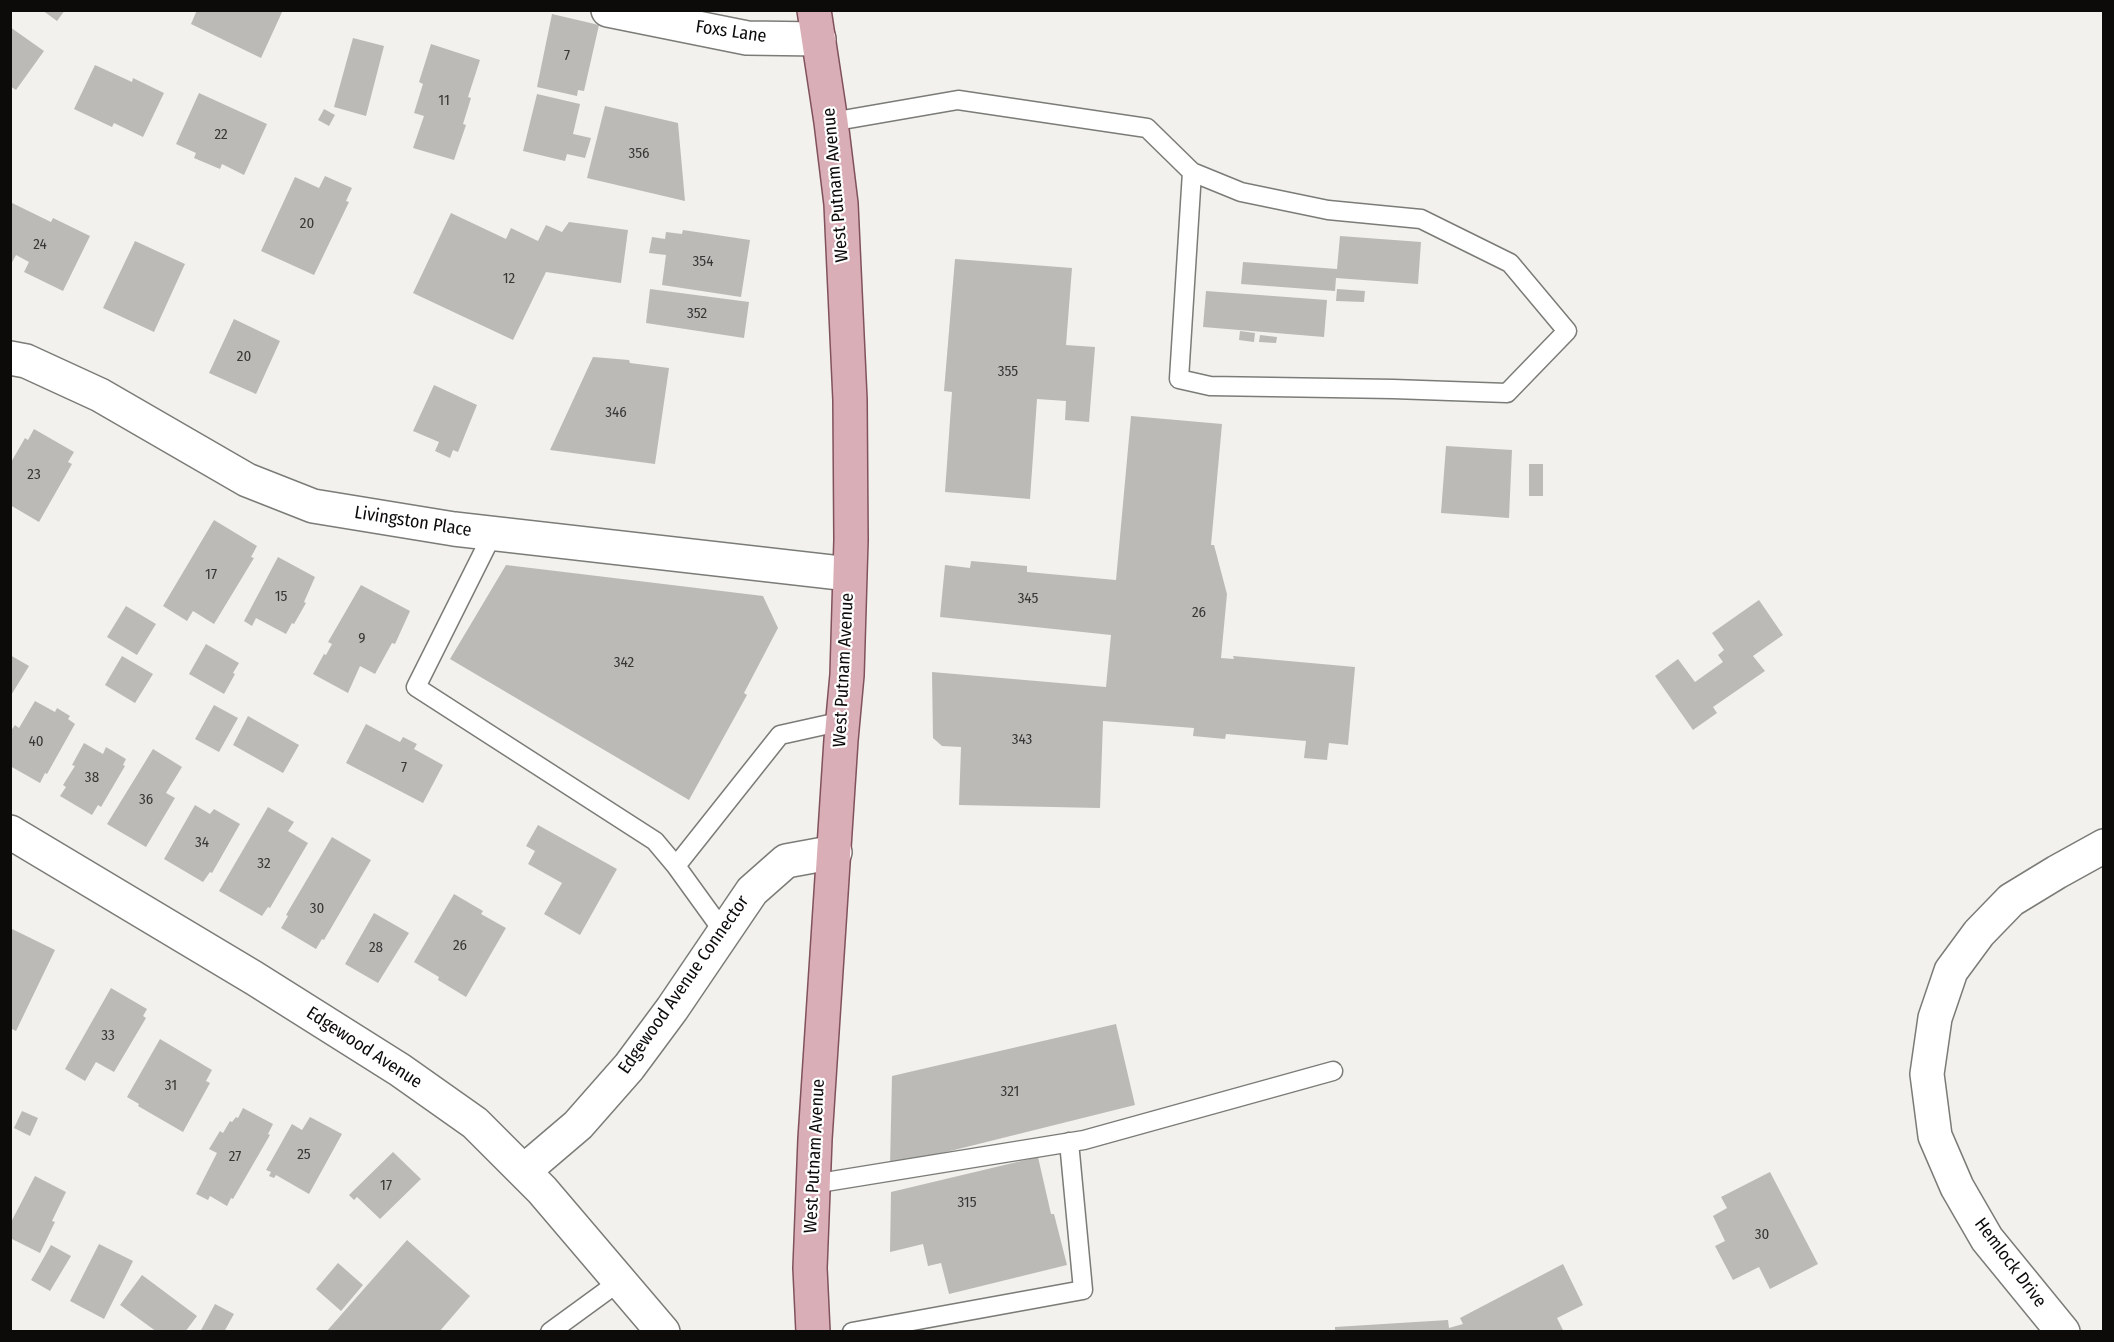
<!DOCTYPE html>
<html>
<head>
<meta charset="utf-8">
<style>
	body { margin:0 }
	#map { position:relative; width:2114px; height:1342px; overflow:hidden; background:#f2f1ee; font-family:"Fira Sans Condensed",sans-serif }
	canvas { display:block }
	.frame { position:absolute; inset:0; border:12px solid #0c0b0a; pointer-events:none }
</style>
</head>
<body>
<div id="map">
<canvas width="2114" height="1342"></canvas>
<div class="frame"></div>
</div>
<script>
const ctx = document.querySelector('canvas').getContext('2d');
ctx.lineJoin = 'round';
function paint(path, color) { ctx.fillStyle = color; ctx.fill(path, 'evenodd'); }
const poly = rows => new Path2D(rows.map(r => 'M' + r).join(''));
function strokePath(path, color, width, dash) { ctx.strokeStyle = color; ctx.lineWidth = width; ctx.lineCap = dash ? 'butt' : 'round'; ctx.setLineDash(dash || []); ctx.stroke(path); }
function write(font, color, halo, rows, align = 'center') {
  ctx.font = font + ' "Fira Sans Condensed",sans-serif'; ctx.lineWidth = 4.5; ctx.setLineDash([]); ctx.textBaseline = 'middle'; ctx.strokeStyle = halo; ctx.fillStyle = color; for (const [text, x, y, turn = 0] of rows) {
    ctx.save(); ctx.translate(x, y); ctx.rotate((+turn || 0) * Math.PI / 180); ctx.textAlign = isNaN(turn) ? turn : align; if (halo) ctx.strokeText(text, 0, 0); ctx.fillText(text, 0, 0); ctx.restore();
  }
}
paint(poly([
	[42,10,65,10,57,21],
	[197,10,283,10,261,58,191,24],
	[552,14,599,25,584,91,578,90,577,96,537,87],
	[10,27,44,51,16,90,10,86],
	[353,38,384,46,366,116,334,107],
	[431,44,480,60,468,97,471,98,463,124,466,125,454,160,413,148,424,116,414,113,423,84,419,82],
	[95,65,132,82,133,78,164,93,143,137,114,123,112,127,74,109],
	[199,93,267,124,244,175,222,164,220,169,194,158,196,153,176,144],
	[537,94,580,104,573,134,591,138,585,158,567,154,565,161,523,151],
	[605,106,678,123,685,201,587,178],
	[324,109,335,115,329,126,318,120],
	[325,176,352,188,346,201,349,202,314,275,261,251,295,177,319,188],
	[10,202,51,222,53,218,90,236,63,291,24,272,29,262,16,255,10,266],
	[451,213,506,239,511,228,538,241,546,225,562,232,569,222,628,230,621,283,546,272,513,340,413,293],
	[683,230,750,240,741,297,662,285,666,255,649,253,652,237,665,239,666,232,682,234],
	[1340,236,1421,242,1418,284,1336,278,1335,291,1241,284,1243,262,1337,269],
	[135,241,185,264,154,332,103,308],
	[955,259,1072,268,1066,345,1095,347,1089,422,1065,420,1066,401,1037,399,1030,499,945,492,952,392,944,391],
	[650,289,749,302,744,338,646,323],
	[1337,289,1365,291,1364,302,1336,301],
	[1206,291,1327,300,1324,337,1203,327],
	[234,319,280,341,256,394,209,373],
	[1240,331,1255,333,1254,342,1239,340],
	[1260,335,1277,337,1276,343,1259,342],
	[593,357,629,360,630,363,669,368,655,464,550,450],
	[434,385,477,405,458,452,453,450,450,458,435,451,439,442,413,431],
	[1131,416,1222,424,1211,545,1214,545,1227,594,1221,658,1234,659,1233,656,1355,667,1348,745,1329,743,1327,760,1304,758,1306,741,1226,734,1225,739,1193,736,1194,728,1103,721,1100,808,959,805,961,747,942,746,933,738,932,672,1106,687,1111,635,940,617,945,565,970,568,971,561,1027,566,1027,572,1116,580],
	[34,429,74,452,68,462,72,464,39,522,10,505,10,464,25,438,28,440],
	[1446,446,1512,450,1509,518,1441,513],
	[1529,464,1543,464,1543,496,1529,496],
	[214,520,257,546,251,557,254,558,214,624,193,611,187,621,163,606],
	[278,557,315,577,304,602,306,603,294,624,292,623,286,634,256,618,252,626,244,621],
	[506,565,763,596,778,628,744,693,747,695,689,800,450,659],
	[361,585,410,611,395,644,392,643,375,674,360,666,348,693,313,674,324,654,326,655,332,644,328,642],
	[1759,600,1783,635,1753,656,1765,671,1713,707,1717,713,1693,730,1655,676,1678,659,1695,682,1723,662,1718,655,1724,650,1712,633],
	[126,606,156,624,137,655,107,637],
	[206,644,239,663,233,673,235,674,224,694,189,674],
	[10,655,29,666,10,697],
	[122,656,153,674,135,703,105,685],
	[35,701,55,712,57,708,70,716,68,719,75,724,47,774,45,773,40,783,10,766,10,732,15,725,19,728],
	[214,705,238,718,219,752,195,739],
	[248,716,299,745,283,773,233,745],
	[366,724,400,742,403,737,417,744,414,749,443,765,423,803,346,763],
	[84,743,103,754,106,747,126,759,123,765,125,766,101,807,98,805,92,815,60,796,66,787,63,785,75,766,72,765],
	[153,749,182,767,166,793,175,798,146,847,107,824],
	[195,805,210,814,214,809,240,824,212,873,210,872,203,882,164,859],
	[268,807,294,822,288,831,308,843,270,908,268,907,262,916,219,891],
	[538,825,617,869,580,935,544,914,562,883,528,864,535,851,526,846],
	[332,837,371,860,324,940,322,939,316,949,281,928,288,916,286,915],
	[454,894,483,911,481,914,506,928,466,997,438,980,439,977,414,962],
	[374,913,409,933,378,983,345,964],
	[10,928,55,950,16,1031,10,1028],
	[111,988,147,1009,143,1016,146,1018,114,1072,96,1062,85,1081,65,1069],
	[1116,1024,1135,1105,890,1166,892,1076],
	[160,1039,212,1070,206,1081,210,1083,183,1132,138,1106,139,1104,127,1097],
	[243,1108,273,1124,268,1134,270,1135,233,1199,231,1198,227,1206,210,1196,208,1200,196,1194,217,1153,209,1149,220,1131,223,1133,230,1121,232,1122,236,1117,238,1118],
	[22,1111,38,1118,30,1136,14,1128],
	[310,1117,342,1134,309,1194,276,1175,274,1178,269,1176,271,1172,266,1170,292,1124,302,1130],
	[393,1152,421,1179,380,1219,357,1197,354,1200,349,1195],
	[1038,1157,1051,1214,1054,1214,1067,1265,949,1294,941,1263,928,1266,923,1244,890,1252,891,1192],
	[1770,1172,1818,1264,1770,1289,1759,1267,1733,1280,1715,1246,1725,1241,1713,1216,1727,1208,1721,1197],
	[35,1176,66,1192,52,1221,55,1222,40,1253,10,1238,10,1224],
	[407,1240,470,1296,439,1332,326,1332],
	[99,1244,133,1261,104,1319,70,1301],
	[51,1245,71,1256,50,1291,31,1280],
	[338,1263,363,1285,341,1311,316,1289],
	[1563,1264,1583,1305,1557,1318,1564,1332,1335,1332,1335,1327,1448,1320,1449,1328,1463,1324,1460,1318],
	[142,1275,197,1316,185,1332,157,1332,120,1305],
	[215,1304,234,1314,224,1332,200,1332]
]), '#bcbab7');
const service = poly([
	[831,122,958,100,1147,128,1192,172,1241,192,1328,210,1421,219,1510,263,1567,331,1507,393,1393,389,1210,386,1179,379,1192,172],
	[493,533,416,687,655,841,676,866],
	[723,931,676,866,780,735,843,721],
	[813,1184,1084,1140,1333,1071],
	[550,1332,620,1281],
	[852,1332,1083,1290,1069,1142]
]);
const minor = poly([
	[608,10,747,38,819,39],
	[10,358,26,361,100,395,247,480,313,506,454,529,849,574],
	[10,832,254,978,400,1070,475,1123,542,1190,663,1332],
	[524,1171,578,1125,629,1067,672,1009,752,891,786,861,835,852],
	[2063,1332,1987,1239,1957,1187,1935,1136,1927,1074,1935,1018,1951,971,1979,933,2011,900,2057,872,2104,846]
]);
const primary = poly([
	[813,1332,810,1268,815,1139,841,740,847,675,851,540,850,400,841,204,831,122,814,10]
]);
strokePath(service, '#7b7b77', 21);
strokePath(minor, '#7b7b77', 36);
strokePath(primary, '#81525b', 36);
strokePath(service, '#fff', 18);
strokePath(minor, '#fff', 33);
strokePath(primary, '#d9aeb6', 33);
write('15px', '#383735', null, [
	["7",567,56],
	["11",444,101],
	["22",221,135],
	["356",639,154],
	["20",307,224],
	["24",40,245],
	["354",703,262],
	["12",509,279],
	["352",697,314],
	["20",244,357],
	["355",1008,372],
	["346",616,413],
	["23",34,475],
	["17",211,575],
	["15",281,597],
	["345",1028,599],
	["26",1199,613],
	["9",362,639],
	["342",624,663],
	["343",1022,740],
	["40",36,742],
	["7",404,768],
	["38",92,778],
	["36",146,800],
	["34",202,843],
	["32",264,864],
	["30",317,909],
	["26",460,946],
	["28",376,948],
	["33",108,1036],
	["31",171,1086],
	["321",1010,1092],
	["25",304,1155],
	["27",235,1157],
	["17",386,1186],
	["315",967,1203],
	["30",1762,1235]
]);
write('18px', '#0c0b0a', '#fff', [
	["Foxs Lane",731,32,8],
	["West Putnam Avenue",836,185,-95],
	["Livingston Place",413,522,9],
	["West Putnam Avenue",844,670,-87],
	["Edgewood Avenue Connector",684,985,-55],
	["Edgewood Avenue",364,1048,33],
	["West Putnam Avenue",815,1156,-87],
	["Hemlock Drive",2010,1263,53]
]);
</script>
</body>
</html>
